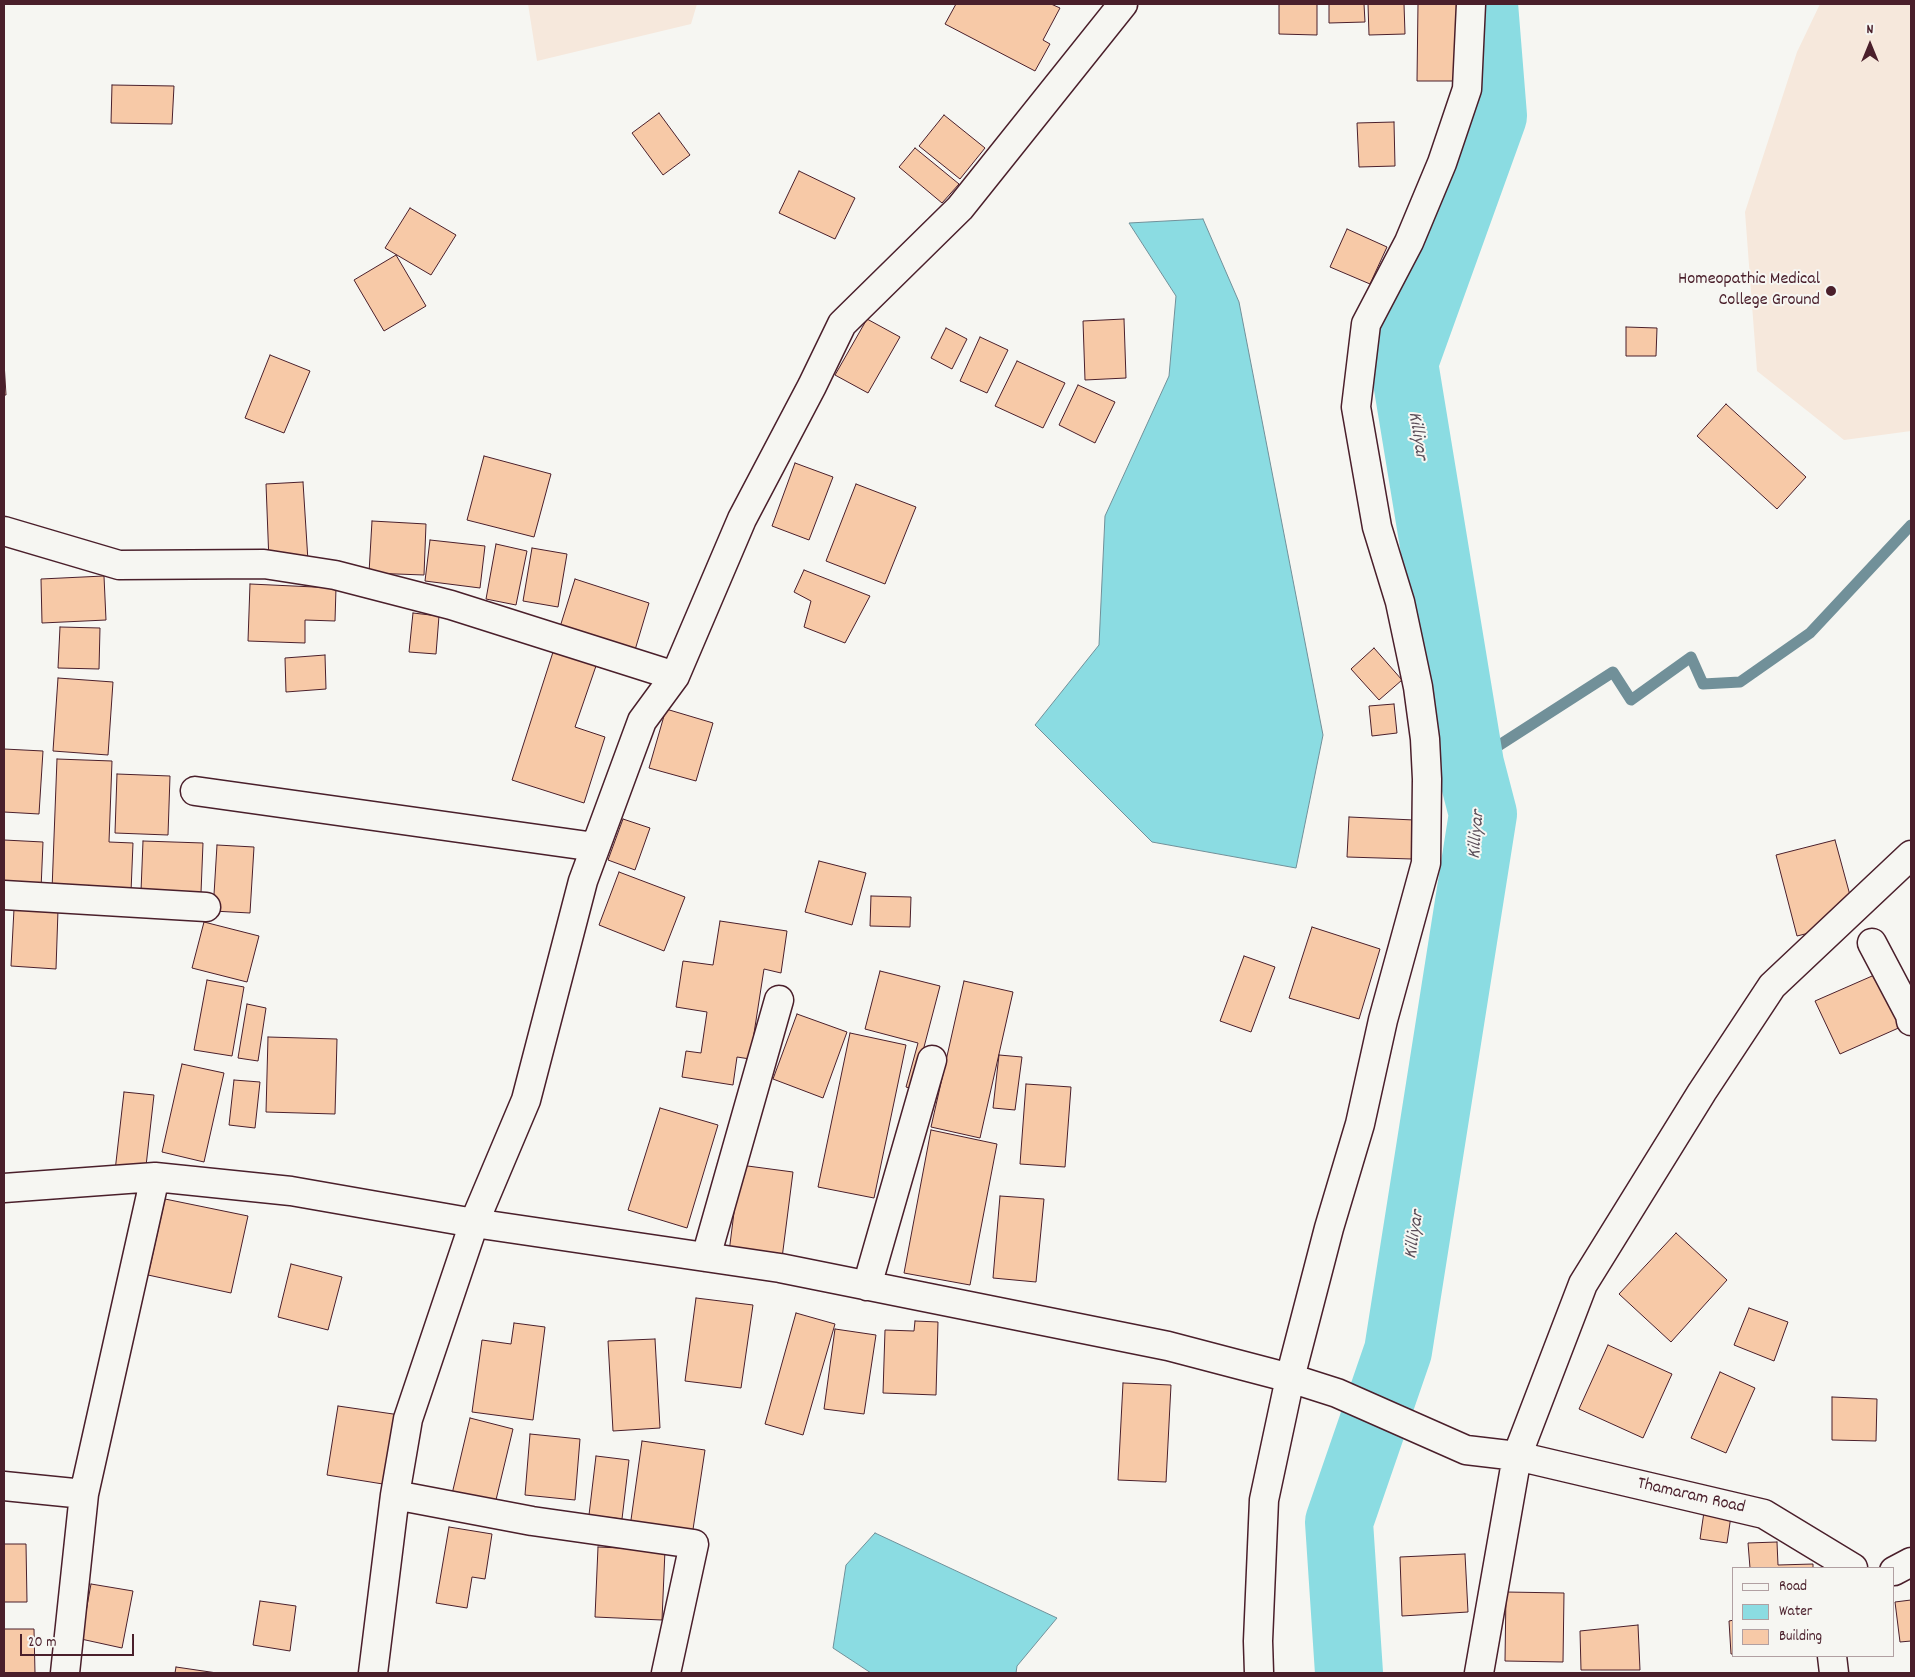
<!DOCTYPE html>
<html>
<head>
<meta charset="utf-8">
<style>
	body { margin:0 }
	#map { position:relative; width:1915px; height:1677px; overflow:hidden; background:#f6f6f2; font-family:Dekko,sans-serif }
	canvas { display:block }
	.frame { position:absolute; inset:0; border:5px solid #4a1f2b; pointer-events:none }
	.legend { position:absolute; left:1732px; top:1567px; width:162px; height:90px; box-sizing:border-box; background:#f6f6f2; border:1px solid #b1a0a2; margin:0; padding:6px 9px; list-style:none; font-size:15px; color:#4a1f2b }
	.legend li { display:flex; align-items:center; gap:10px; height:25px }
	.legend b { width:25px; border:1px solid #b1a0a2 }
	.north { position:absolute; left:1845px; top:20px; width:50px; height:50px; -webkit-text-stroke:4px #f6f6f2; paint-order:stroke; rotate:0deg; font-size:14px; font-weight:700; line-height:20px; text-align:center; color:#4a1f2b }
	.north::after { content:''; display:block; margin:auto; width:18px; height:22px; background:#4a1f2b; clip-path:polygon(50% 0,100% 100%,50% 72%,0 100%) }
	.scale { position:absolute; left:20px; top:1634px; width:114px; height:22px; box-sizing:border-box; border:2px solid #4a1f2b; border-top:0; padding-left:6px; font-size:15px; line-height:18px; white-space:nowrap; color:#4a1f2b; -webkit-text-stroke:4px #f6f6f2; paint-order:stroke }
</style>
</head>
<body>
<div id="map">
<canvas width="1915" height="1677"></canvas>
<div class="frame"></div>
<ul class="legend">
<li><b style="height:6px;background:#f6f6f2"></b>Road</li>
<li><b style="height:14px;background:#8bdce2"></b>Water</li>
<li><b style="height:14px;background:#f7c9a7"></b>Building</li>
</ul>
<div class="north">N</div>
<div class="scale">20 m</div>
</div>
<script>
const ctx = document.querySelector('canvas').getContext('2d');
ctx.lineJoin = 'round';
function paint(path, color) { ctx.fillStyle = color; ctx.fill(path, 'evenodd'); }
const poly = rows => new Path2D(rows.map(r => 'M' + r).join(''));
function strokePath(path, color, width, dash) { ctx.strokeStyle = color; ctx.lineWidth = width; ctx.lineCap = dash ? 'butt' : 'round'; ctx.setLineDash(dash || []); ctx.stroke(path); }
function write(font, color, halo, rows, align = 'center') {
  ctx.font = font + ' Dekko,sans-serif'; ctx.lineWidth = 4; ctx.setLineDash([]); ctx.textBaseline = 'middle'; ctx.strokeStyle = halo; ctx.fillStyle = color; for (const [text, x, y, turn = 0] of rows) {
    ctx.save(); ctx.translate(x, y); ctx.rotate((+turn || 0) * Math.PI / 180); ctx.textAlign = isNaN(turn) ? turn : align; if (halo) ctx.strokeText(text, 0, 0); ctx.fillText(text, 0, 0); ctx.restore();
  }
}
paint(poly([
	[528,4,697,4,691,24,537,61],
	[1820,4,1911,4,1911,431,1844,440,1757,371,1745,212,1797,52]
]), '#f6e8dc');
const water = poly([
	[1203,219,1239,302,1323,735,1296,868,1152,842,1035,725,1099,645,1105,516,1169,376,1176,296,1129,223,1203,219],
	[875,1533,1057,1618,1017,1666,1016,1673,871,1673,833,1648,846,1565,875,1533]
]);
paint(water, '#8bdce2');
strokePath(water, '#719099', 1);
strokePath(poly([
	[1470,764,1613,672,1631,700,1691,657,1703,684,1740,682,1810,633,1911,525]
]), '#719099', 11);
strokePath(poly([
	[1349,1673,1339,1522,1398,1351,1483,814,1470,764,1404,363,1493,116,1484,4]
]), '#8bdce2', 68);
const building = poly([
	[956,4,1051,4,1060,8,1043,40,1050,44,1035,71,945,24,956,4],
	[1279,4,1317,4,1317,35,1279,34,1279,4],
	[1329,4,1364,4,1365,22,1329,23,1329,4],
	[1368,4,1404,4,1405,34,1369,35,1368,4],
	[1418,4,1463,4,1462,81,1417,81,1418,4],
	[112,85,174,86,172,124,111,123,112,85],
	[659,113,690,155,663,175,632,133,659,113],
	[944,115,985,148,960,179,919,146,944,115],
	[1394,122,1395,166,1359,167,1357,123,1394,122],
	[915,148,959,184,942,203,899,167,915,148],
	[799,171,855,198,835,239,779,213,799,171],
	[410,208,456,235,431,275,385,248,410,208],
	[1347,229,1387,247,1370,284,1330,267,1347,229],
	[396,255,426,306,384,331,354,280,396,255],
	[867,319,900,337,868,393,835,375,867,319],
	[1124,319,1126,378,1085,380,1083,321,1124,319],
	[1626,327,1657,328,1656,356,1626,356,1626,327],
	[946,328,967,339,952,369,931,358,946,328],
	[980,337,1008,350,987,393,960,381,980,337],
	[270,355,310,371,284,433,245,418,270,355],
	[1017,361,1065,383,1043,428,995,406,1017,361],
	[4,362,6,395,4,395,4,362],
	[1078,385,1115,402,1095,443,1059,425,1078,385],
	[1726,404,1806,477,1777,509,1697,436,1726,404],
	[484,456,551,474,534,537,467,520,484,456],
	[795,463,833,477,809,540,772,526,795,463],
	[303,482,308,561,269,562,266,484,303,482],
	[856,484,916,507,885,584,826,561,856,484],
	[372,521,426,524,424,575,369,573,372,521],
	[430,540,485,546,480,588,425,581,430,540],
	[496,544,527,551,516,605,486,599,496,544],
	[532,548,567,554,558,607,523,601,532,548],
	[804,570,870,596,845,643,804,627,811,601,794,592,804,570],
	[104,576,106,620,42,623,41,579,104,576],
	[575,579,649,603,635,650,560,627,575,579],
	[250,584,336,588,335,621,305,620,305,643,248,641,250,584],
	[413,613,439,616,436,654,409,652,413,613],
	[60,627,100,628,99,669,58,668,60,627],
	[1374,648,1402,680,1379,700,1351,669,1374,648],
	[554,649,597,663,575,727,605,737,584,803,512,780,554,649],
	[325,655,326,689,286,692,285,658,325,655],
	[58,678,113,682,108,755,53,751,58,678],
	[1394,704,1397,733,1372,736,1369,706,1394,704],
	[666,709,713,723,696,781,649,768,666,709],
	[4,749,43,751,39,814,4,812,4,749],
	[57,759,112,761,109,842,133,843,131,892,52,890,57,759],
	[117,774,170,776,168,835,115,833,117,774],
	[1349,817,1414,820,1412,859,1347,857,1349,817],
	[623,819,650,828,635,870,608,860,623,819],
	[4,840,43,842,41,889,4,887,4,840],
	[1835,840,1857,921,1797,936,1776,855,1835,840],
	[143,841,203,843,201,893,141,891,143,841],
	[217,845,254,847,250,913,213,911,217,845],
	[819,861,866,873,852,925,805,912,819,861],
	[619,872,685,897,664,951,599,925,619,872],
	[871,896,911,897,910,927,870,926,871,896],
	[14,909,58,910,56,969,11,966,14,909],
	[720,921,787,931,781,973,764,969,750,1059,737,1057,733,1085,682,1077,686,1051,701,1053,707,1012,676,1007,683,961,713,965,720,921],
	[204,922,259,936,247,982,192,968,204,922],
	[1312,927,1380,949,1359,1019,1289,998,1312,927],
	[1244,956,1275,967,1251,1032,1220,1021,1244,956],
	[880,971,940,986,913,1089,906,1087,918,1043,865,1029,880,971],
	[1879,973,1903,1026,1840,1054,1815,1001,1879,973],
	[207,980,244,987,232,1056,194,1050,207,980],
	[964,981,1013,992,980,1138,931,1127,964,981],
	[247,1004,266,1008,258,1061,238,1058,247,1004],
	[797,1014,847,1032,823,1098,773,1079,797,1014],
	[850,1033,906,1045,874,1198,818,1187,850,1033],
	[268,1037,337,1039,335,1114,266,1112,268,1037],
	[999,1055,1022,1057,1015,1110,993,1108,999,1055],
	[182,1064,224,1073,204,1162,162,1152,182,1064],
	[234,1080,260,1082,255,1128,229,1125,234,1080],
	[1026,1084,1071,1087,1065,1167,1020,1164,1026,1084],
	[124,1092,154,1095,145,1175,115,1171,124,1092],
	[660,1108,718,1125,687,1228,628,1210,660,1108],
	[931,1130,997,1144,970,1285,904,1273,931,1130],
	[740,1165,793,1172,781,1266,728,1260,740,1165],
	[1000,1196,1044,1199,1036,1282,993,1278,1000,1196],
	[165,1199,248,1216,231,1293,148,1275,165,1199],
	[1676,1233,1727,1280,1671,1342,1619,1294,1676,1233],
	[291,1264,342,1277,328,1330,278,1317,291,1264],
	[696,1298,753,1305,741,1388,685,1381,696,1298],
	[1749,1308,1788,1322,1774,1361,1734,1345,1749,1308],
	[796,1313,835,1324,803,1435,765,1424,796,1313],
	[915,1321,938,1322,936,1395,883,1393,885,1330,914,1331,915,1321],
	[514,1323,545,1327,533,1420,472,1412,482,1340,511,1344,514,1323],
	[835,1329,876,1335,864,1414,824,1409,835,1329],
	[655,1339,660,1428,613,1431,608,1341,655,1339],
	[1608,1345,1672,1374,1643,1438,1579,1409,1608,1345],
	[1720,1372,1755,1388,1726,1453,1691,1438,1720,1372],
	[1123,1383,1171,1385,1166,1482,1118,1480,1123,1383],
	[1832,1397,1877,1399,1876,1441,1832,1440,1832,1397],
	[338,1406,400,1415,389,1485,327,1475,338,1406],
	[470,1418,513,1429,495,1504,452,1494,470,1418],
	[530,1434,580,1439,575,1500,525,1495,530,1434],
	[642,1441,705,1450,692,1536,630,1527,642,1441],
	[596,1456,629,1460,622,1519,589,1515,596,1456],
	[1704,1512,1731,1516,1727,1543,1700,1539,1704,1512],
	[449,1527,492,1534,485,1579,472,1577,467,1608,436,1603,449,1527],
	[1777,1542,1778,1565,1813,1564,1813,1568,1750,1568,1748,1543,1777,1542],
	[4,1544,26,1544,27,1602,4,1602,4,1544],
	[598,1547,665,1550,662,1620,595,1617,598,1547],
	[1465,1554,1468,1612,1402,1616,1400,1557,1465,1554],
	[91,1584,133,1591,122,1648,81,1639,91,1584],
	[1506,1592,1564,1593,1563,1662,1505,1661,1506,1592],
	[1911,1600,1911,1641,1900,1642,1895,1602,1911,1600],
	[260,1601,296,1606,290,1651,253,1645,260,1601],
	[1734,1620,1734,1654,1731,1654,1729,1621,1734,1620],
	[1638,1625,1640,1670,1581,1670,1580,1631,1638,1625],
	[4,1629,34,1629,35,1673,4,1673,4,1629],
	[176,1667,217,1673,175,1673,176,1667]
]);
paint(building, '#f7c9a7');
strokePath(building, '#4a1f2b', 1);
const minor = poly([
	[4,531,119,565,264,564,335,575,451,605,675,676],
	[195,791,595,847],
	[4,895,206,907],
	[1872,943,1910,1015,1911,1021],
	[4,1188,155,1177,291,1191,474,1223,780,1268,1168,1346,1290,1378,1337,1393,1466,1450,1517,1456,1764,1514,1853,1568],
	[706,1257,779,1000],
	[867,1286,932,1060],
	[4,1486,84,1494],
	[395,1495,532,1521,694,1544,666,1673],
	[1894,1571,1911,1562],
	[1832,1656,1834,1673],
	[65,1673,84,1494,155,1177],
	[373,1673,395,1495,408,1419,474,1223,526,1100,583,881,642,721,675,676,742,519,812,386,842,324,960,208,1123,4],
	[1259,1673,1258,1641,1264,1500,1290,1378,1329,1228,1360,1124,1383,1020,1426,863,1427,779,1425,739,1418,687,1400,602,1377,527,1356,407,1366,324,1409,242,1442,163,1467,89,1471,4],
	[1479,1673,1517,1456,1583,1284,1702,1092,1772,986,1911,855]
]);
strokePath(minor, '#4a1f2b', 31);
strokePath(minor, '#f6f6f2', 28);
for (const [x, y, r, color] of [
	[1831,291,6,"#4a1f2b"]
]) { const dot = new Path2D(); dot.arc(x, y, r, 0, 2 * Math.PI); ctx.fillStyle = color; ctx.fill(dot); strokePath(dot, '#f6f6f2', 2); }
write('18px', '#4a1f2b', '#f6f6f2', [
	["Homeopathic Medical",1820,281],
	["College Ground",1820,302]
], 'right');
write('18px', '#4a1f2b', '#f6f6f2', [
	["Thamaram Road",1691,1497,13]
]);
write('italic 19px', '#5a4e59', '#f6f6f2', [
	["Killiyar",1416,436,81],
	["Killiyar",1478,835,-85],
	["Killiyar",1416,1235,-81]
]);
</script>
</body>
</html>
